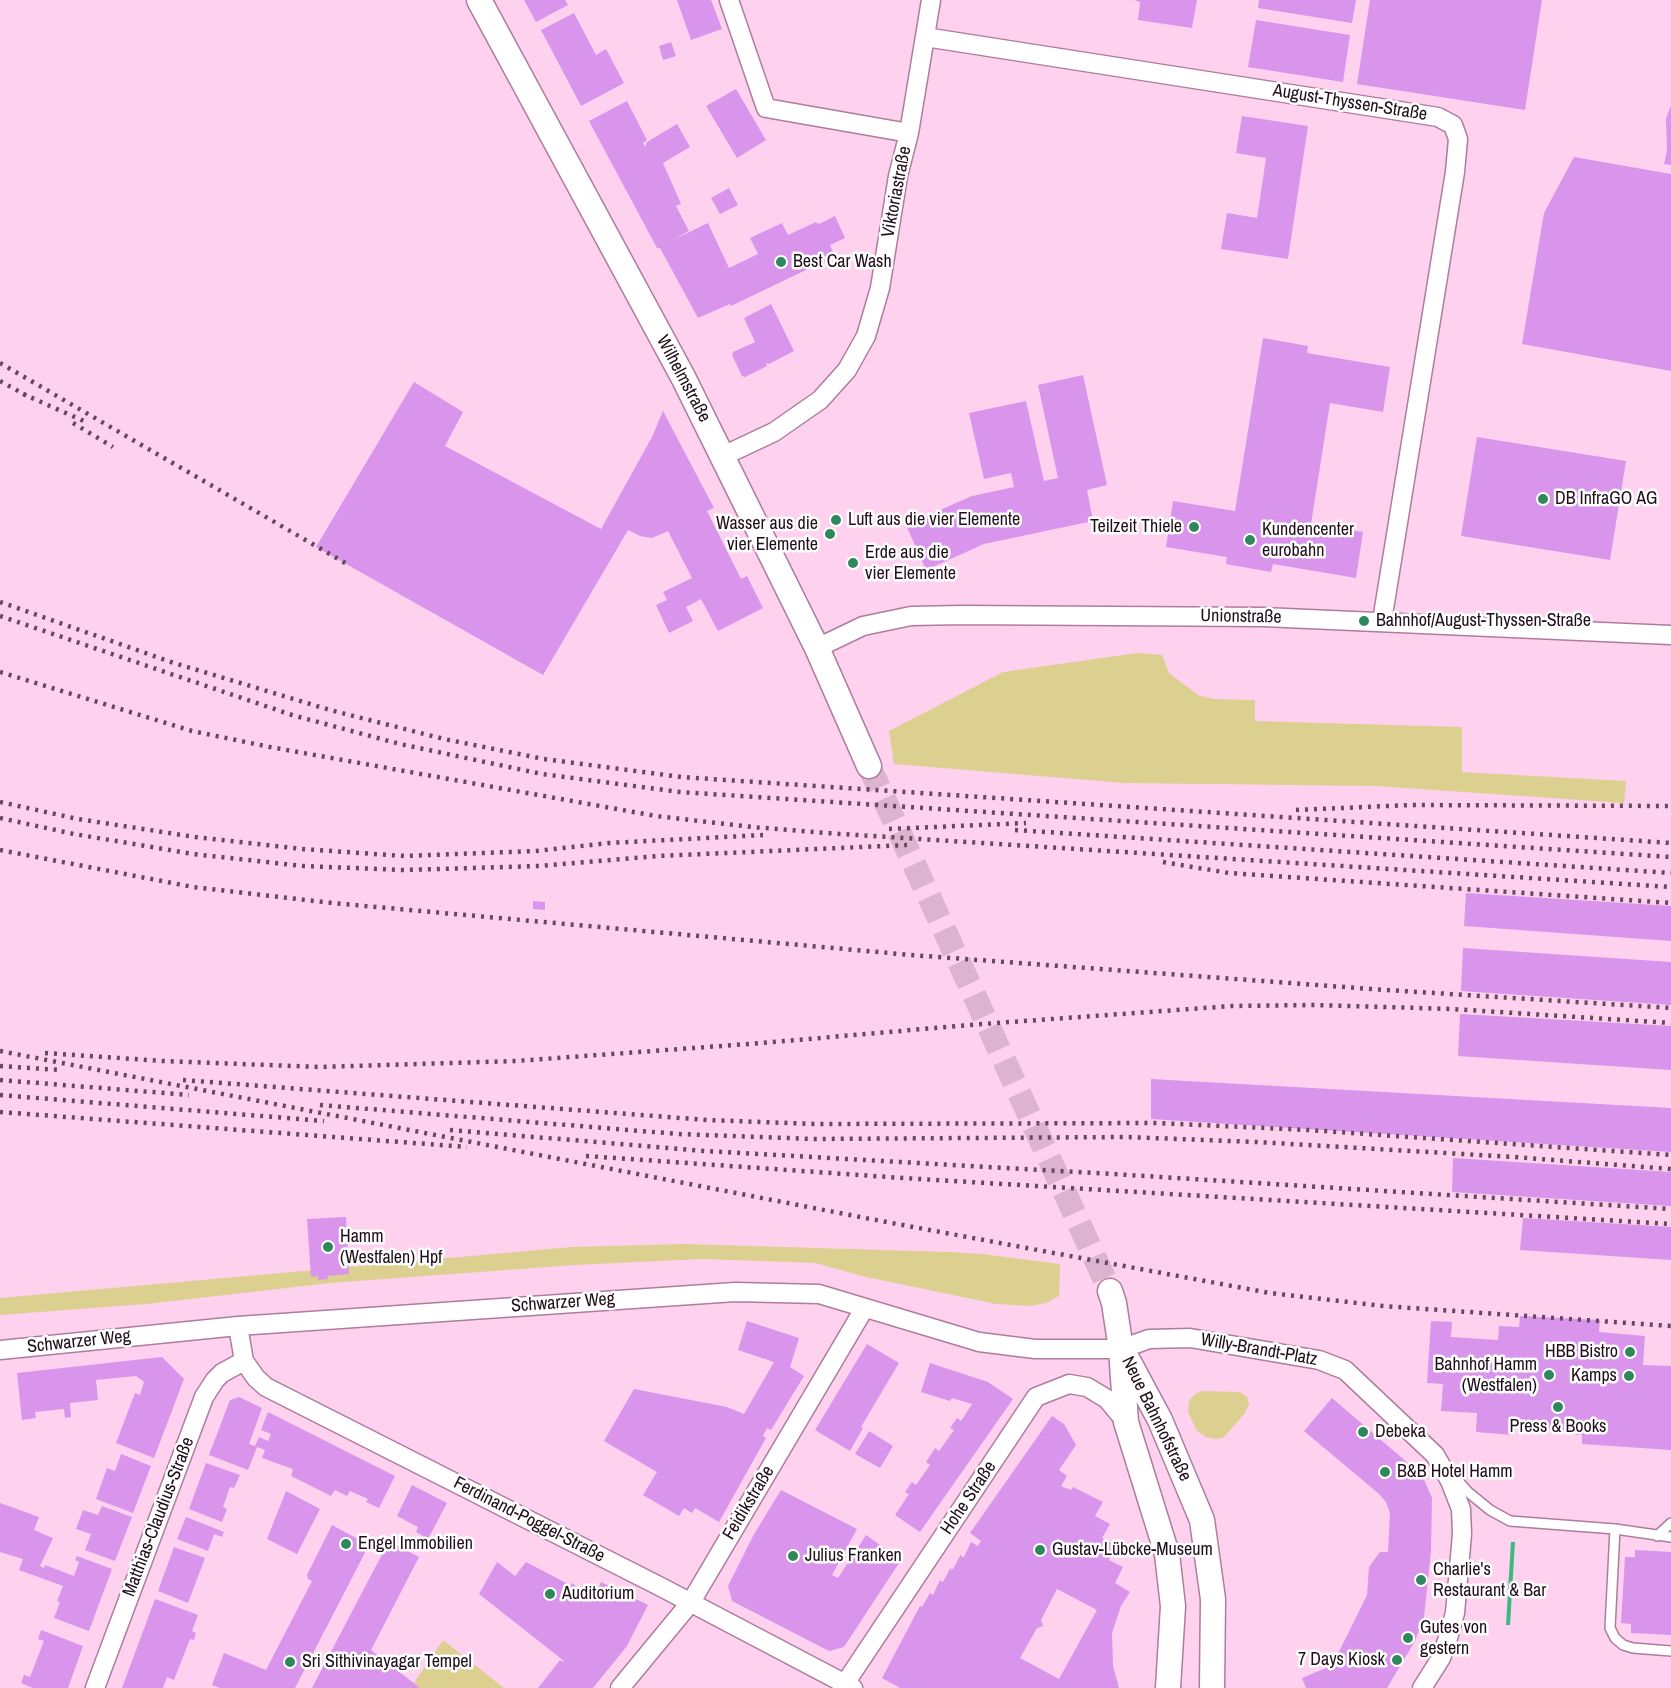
<!DOCTYPE html>
<html>
<head>
<meta charset="utf-8">
<style>
	body { margin:0 }
	canvas { display:block; background:#fed1ef }
</style>
</head>
<body>
<canvas width="1671" height="1688"></canvas>
<script>
const ctx = document.querySelector('canvas').getContext('2d');
ctx.lineJoin = 'round';
function paint(path, color) { ctx.fillStyle = color; ctx.fill(path, 'evenodd'); }
const poly = rows => new Path2D(rows.map(r => 'M' + r).join(''));
function strokePath(path, color, width, dash) { ctx.strokeStyle = color; ctx.lineWidth = width; ctx.lineCap = dash ? 'butt' : 'round'; ctx.setLineDash(dash || []); ctx.stroke(path); }
function write(font, color, halo, rows, align = 'center') {
  ctx.font = font + ' "Archivo Narrow",sans-serif'; ctx.lineWidth = 5; ctx.setLineDash([]); ctx.textBaseline = 'middle'; ctx.strokeStyle = halo; ctx.fillStyle = color; for (const [text, x, y, turn = 0] of rows) {
    ctx.save(); ctx.translate(x, y); ctx.rotate((+turn || 0) * Math.PI / 180); ctx.textAlign = isNaN(turn) ? turn : align; if (halo) ctx.strokeText(text, 0, 0); ctx.fillText(text, 0, 0); ctx.restore();
  }
}
paint(poly([
	[1137,653,1162,655,1169,673,1198,695,1213,699,1255,700,1255,721,1462,727,1462,772,1626,781,1624,803,1376,786,1124,783,894,764,889,731,1003,672],
	[684,1244,950,1252,982,1254,1060,1264,1059,1296,1046,1303,1030,1306,996,1304,866,1277,815,1263,703,1259,575,1265,330,1283,147,1304,0,1315,0,1298,572,1247],
	[1203,1391,1240,1392,1247,1397,1249,1404,1245,1413,1223,1438,1214,1439,1206,1437,1197,1431,1188,1412,1189,1401,1195,1394],
	[443,1640,504,1688,420,1688,414,1683]
]), '#dcd091');
paint(poly([
	[1511,1542,1515,1542,1510,1625,1506,1625]
]), '#3db87e');
paint(poly([
	[524,0,565,0,568,5,536,22],
	[677,0,711,0,722,29,691,40],
	[1134,0,1197,0,1192,28,1138,20,1140,2],
	[1259,0,1356,0,1352,23,1258,8],
	[1370,0,1542,0,1525,110,1357,84],
	[574,13,596,55,606,49,624,83,581,106,541,30],
	[1256,20,1350,35,1343,82,1248,67],
	[671,42,676,56,663,60,659,46],
	[736,89,766,140,737,158,706,106],
	[627,101,647,140,643,143,645,147,647,142,677,124,690,147,663,163,681,204,676,206,689,231,673,240,708,223,729,268,758,254,750,238,782,223,788,235,816,222,819,224,835,216,845,238,830,245,834,254,833,257,731,306,730,304,698,318,660,248,657,248,589,121],
	[1671,105,1671,165,1664,164,1667,150,1666,119],
	[1242,116,1308,126,1288,259,1221,249,1227,213,1257,218,1266,158,1236,153],
	[1574,157,1671,174,1671,371,1522,344,1544,213],
	[729,188,738,205,720,214,711,198],
	[771,304,794,351,769,364,766,363,767,366,745,377,742,376,732,355,733,352,755,342,744,318],
	[1263,338,1308,346,1307,353,1390,367,1383,412,1330,403,1311,524,1363,532,1356,578,1273,564,1271,572,1226,564,1227,557,1166,547,1173,501,1235,511],
	[1083,375,1107,485,1087,490,1093,521,984,544,926,570,906,525,972,496,1014,487,1011,473,984,479,969,413,1026,401,1044,481,1058,478,1038,385],
	[414,382,463,412,445,446,601,529,652,437,663,411,714,508,707,511,741,579,747,576,763,608,718,631,701,599,686,607,693,621,669,633,656,605,667,600,663,592,692,578,668,531,652,538,640,536,628,530,543,675,316,547],
	[1477,437,1626,461,1610,560,1461,536],
	[1466,893,1671,906,1671,941,1464,926],
	[533,901,545,902,545,910,533,909],
	[1463,948,1671,962,1671,1005,1461,991],
	[1460,1014,1671,1026,1671,1070,1458,1056],
	[1151,1079,1671,1108,1671,1152,1151,1119],
	[1453,1158,1671,1172,1671,1206,1452,1192],
	[346,1217,349,1274,327,1276,328,1279,318,1280,318,1276,311,1277,307,1219],
	[1523,1218,1671,1227,1671,1260,1520,1250],
	[1520,1316,1600,1320,1599,1332,1645,1336,1643,1365,1671,1366,1671,1450,1582,1444,1582,1435,1576,1435,1576,1431,1513,1427,1513,1435,1476,1432,1477,1413,1441,1411,1443,1384,1427,1383,1431,1321,1452,1322,1451,1337,1498,1340,1499,1326,1519,1327],
	[747,1321,799,1338,790,1367,804,1376,771,1430,767,1428,763,1436,766,1438,719,1522,695,1508,692,1513,684,1508,679,1516,643,1495,657,1472,604,1441,634,1389,727,1407,744,1414,774,1362,738,1350],
	[867,1344,899,1363,861,1427,863,1428,850,1451,815,1430],
	[162,1357,184,1379,154,1458,116,1443,135,1393,140,1395,144,1382,136,1376,96,1380,98,1400,70,1403,71,1417,65,1418,64,1409,35,1412,36,1418,22,1420,17,1373],
	[930,1363,988,1382,1013,1399,920,1532,895,1515,909,1494,905,1492,912,1482,916,1485,930,1465,926,1462,935,1448,939,1451,954,1430,950,1428,957,1418,961,1421,972,1404,952,1398,950,1401,921,1392],
	[239,1397,262,1408,249,1444,255,1446,259,1437,268,1441,271,1434,261,1430,268,1412,395,1476,379,1508,366,1502,368,1499,350,1491,347,1496,335,1490,331,1496,291,1476,293,1469,262,1458,265,1450,257,1447,248,1470,209,1455,230,1400],
	[1332,1398,1422,1475,1432,1498,1431,1551,1424,1617,1415,1641,1387,1688,1306,1688,1302,1678,1338,1663,1335,1660,1367,1595,1369,1567,1380,1552,1388,1552,1390,1513,1386,1502,1378,1493,1304,1431],
	[1052,1416,1064,1424,1076,1445,1059,1470,1067,1476,1061,1486,1071,1490,1073,1487,1103,1502,1095,1516,1110,1524,1102,1538,1116,1546,1109,1560,1123,1567,1115,1583,1130,1592,1121,1606,1112,1633,1113,1666,1119,1688,900,1688,882,1678,920,1606,922,1607,930,1593,933,1595,940,1580,943,1582,951,1567,951,1570,953,1569,961,1554,962,1557,964,1557,971,1542,978,1546,981,1541,970,1533],
	[1057,1589,1097,1610,1059,1679,1020,1658,1037,1628,1043,1626,1041,1620],
	[869,1431,893,1446,880,1468,855,1454],
	[121,1454,151,1466,133,1513,96,1499,107,1468,115,1471],
	[206,1463,240,1475,234,1488,230,1487,223,1507,227,1509,222,1522,189,1509],
	[412,1485,447,1503,428,1539,416,1532,418,1527,397,1516],
	[781,1490,857,1529,832,1575,838,1578,866,1535,901,1560,844,1647,829,1651,732,1601,728,1586,753,1536],
	[286,1491,320,1509,297,1554,267,1539],
	[0,1503,39,1517,34,1530,53,1538,40,1566,44,1568,45,1565,74,1576,79,1562,75,1560,77,1556,112,1569,89,1631,54,1618,60,1602,57,1601,63,1586,19,1570,23,1559,0,1552],
	[102,1506,132,1517,115,1561,85,1550,91,1534,76,1529,83,1510,98,1515],
	[186,1517,224,1532,222,1537,214,1534,208,1551,177,1539],
	[332,1525,369,1545,295,1688,220,1688,212,1685,224,1653,266,1670,312,1581,308,1579,307,1575],
	[389,1541,419,1557,371,1650,420,1688,312,1688],
	[174,1547,205,1558,188,1603,158,1591],
	[1635,1550,1671,1552,1671,1635,1631,1633,1631,1624,1621,1623,1625,1557,1635,1557],
	[497,1562,515,1576,526,1562,570,1585,572,1583,593,1600,601,1582,648,1605,627,1646,593,1688,538,1688,560,1660,563,1662,564,1661,479,1594],
	[155,1599,198,1615,192,1631,196,1633,194,1640,190,1639,174,1680,167,1677,163,1688,122,1688],
	[41,1630,83,1646,68,1688,33,1688,21,1683,24,1675,30,1677,44,1641,38,1639]
]), '#d895eb');
strokePath(poly([
	[869,766,1110,1291]
]), '#ddb4cf', 24, [24, 12]);
const lane = poly([
	[1453,1475,1468,1492,1490,1510,1510,1521,1615,1529,1671,1537],
	[1615,1529,1610,1628,1615,1638,1623,1645,1633,1648,1671,1651],
	[1657,1536,1671,1523]
]);
const street = poly([
	[729,0,766,108,909,133],
	[925,37,1438,117,1453,125,1458,139,1455,172,1382,621],
	[723,456,774,432,820,400,847,370,866,336,880,288,898,176,909,133,931,0],
	[817,648,863,626,911,616,961,615,1263,617,1671,635],
	[238,1326,244,1361,256,1378,266,1387,661,1587,853,1688],
	[0,1350,238,1326,735,1292,819,1294,979,1342,1035,1349,1121,1349,1149,1339,1190,1338,1319,1360,1345,1370,1435,1455,1450,1481,1461,1509,1462,1534,1455,1613,1448,1638,1441,1658,1422,1688],
	[95,1688,204,1397,215,1380,222,1373,244,1361],
	[620,1688,691,1602,864,1309],
	[842,1688,1036,1397,1069,1384,1087,1387,1107,1399,1126,1422]
]);
const secondary = poly([
	[479,0,683,377,817,648,869,766],
	[1110,1291,1114,1303,1121,1349,1126,1422,1167,1554,1173,1606,1168,1688],
	[1124,1353,1160,1420,1202,1520,1213,1599,1212,1688]
]);
strokePath(lane, '#ae7c9e', 12);
strokePath(street, '#ae7c9e', 21);
strokePath(secondary, '#ae7c9e', 27);
strokePath(lane, '#fff', 9);
strokePath(street, '#fff', 18);
strokePath(secondary, '#fff', 24);
strokePath(poly([
	[0,363,347,564],
	[0,381,29,397],
	[23,394,86,422],
	[73,423,113,447],
	[0,602,174,663,330,710,444,739,544,759,681,777,1671,843],
	[0,616,292,715,400,744,542,774,680,792,1671,857],
	[0,672,192,731,270,747,656,816,752,827,826,833,1671,887],
	[0,802,78,819,195,837,302,849,404,856,536,851,609,843,763,835],
	[1296,810,1410,805,1671,806],
	[0,818,74,834,193,854,303,866,404,870,539,866,658,856,907,845],
	[889,829,1026,823],
	[1015,830,1671,873],
	[0,850,193,887,332,903,911,955,1371,989,1671,1008],
	[1163,862,1229,873,1671,903],
	[0,1051,881,1221,1270,1293,1383,1306,1671,1326],
	[45,1053,163,1061,320,1067,516,1061,762,1043,969,1025,1232,1006,1315,1005,1452,1009,1671,1023],
	[0,1066,60,1070],
	[0,1080,189,1095],
	[183,1080,707,1120,815,1124,1156,1123,1308,1130,1671,1155],
	[0,1095,324,1121],
	[320,1105,678,1134,814,1139,1126,1137,1257,1142,1514,1157,1671,1169],
	[0,1112,467,1147],
	[450,1130,705,1151,1113,1174,1671,1209],
	[586,1156,903,1178,1671,1224]
]), '#64495b', 4.5, [3, 6]);
for (const [x, y, r, color] of [
	[781,262,6,"#2f885d"],
	[1543,499,6,"#2f885d"],
	[836,520,6,"#2f885d"],
	[1194,527,6,"#2f885d"],
	[830,534,6,"#2f885d"],
	[1250,540,6,"#2f885d"],
	[853,563,6,"#2f885d"],
	[1364,621,6,"#2f885d"],
	[328,1247,6,"#2f885d"],
	[1630,1352,6,"#2f885d"],
	[1549,1375,6,"#2f885d"],
	[1629,1376,6,"#2f885d"],
	[1558,1407,6,"#2f885d"],
	[1363,1432,6,"#2f885d"],
	[1385,1472,6,"#2f885d"],
	[346,1544,6,"#2f885d"],
	[1040,1550,6,"#2f885d"],
	[793,1556,6,"#2f885d"],
	[1421,1580,6,"#2f885d"],
	[550,1594,6,"#2f885d"],
	[1408,1638,6,"#2f885d"],
	[1397,1660,6,"#2f885d"],
	[290,1662,6,"#2f885d"]
]) { const dot = new Path2D(); dot.arc(x, y, r, 0, 2 * Math.PI); ctx.fillStyle = color; ctx.fill(dot); strokePath(dot, '#fff', 2); }
write('18px', '#200d1a', '#fff', [
	["August-Thyssen-Straße",1350,103,9],
	["Viktoriastraße",897,192,-79],
	["Wilhelmstraße",683,379,62],
	["Unionstraße",1241,617,1],
	["Schwarzer Weg",563,1303,-4],
	["Schwarzer Weg",79,1342,-6],
	["Willy-Brandt-Platz",1259,1350,10],
	["Neue Bahnhofstraße",1156,1419,64],
	["Hohe Straße",969,1498,-56],
	["Feidikstraße",749,1503,-59],
	["Matthias-Claudius-Straße",159,1517,-69],
	["Ferdinand-Poggel-Straße",529,1520,27]
]);
write('18px', '#200d1a', '#fff', [
	["Best Car Wash",793,262],
	["DB InfraGO AG",1555,499],
	["Luft aus die vier Elemente",848,520],
	["Wasser aus die",818,524,"right"],
	["vier Elemente",818,545,"right"],
	["Teilzeit Thiele",1182,527,"right"],
	["Kundencenter",1262,530],
	["eurobahn",1262,551],
	["Erde aus die",865,553],
	["vier Elemente",865,574],
	["Bahnhof/August-Thyssen-Straße",1376,621],
	["Hamm",340,1237],
	["(Westfalen) Hpf",340,1258],
	["HBB Bistro",1618,1352,"right"],
	["Bahnhof Hamm",1537,1365,"right"],
	["(Westfalen)",1537,1386,"right"],
	["Kamps",1617,1376,"right"],
	["Press & Books",1558,1427,"center"],
	["Debeka",1375,1432],
	["B&B Hotel Hamm",1397,1472],
	["Engel Immobilien",358,1544],
	["Gustav-Lübcke-Museum",1052,1550],
	["Julius Franken",805,1556],
	["Charlie's",1433,1570],
	["Restaurant & Bar",1433,1591],
	["Auditorium",562,1594],
	["Gutes von",1420,1628],
	["gestern",1420,1649],
	["7 Days Kiosk",1385,1660,"right"],
	["Sri Sithivinayagar Tempel",302,1662]
], 'left');
</script>
</body>
</html>
